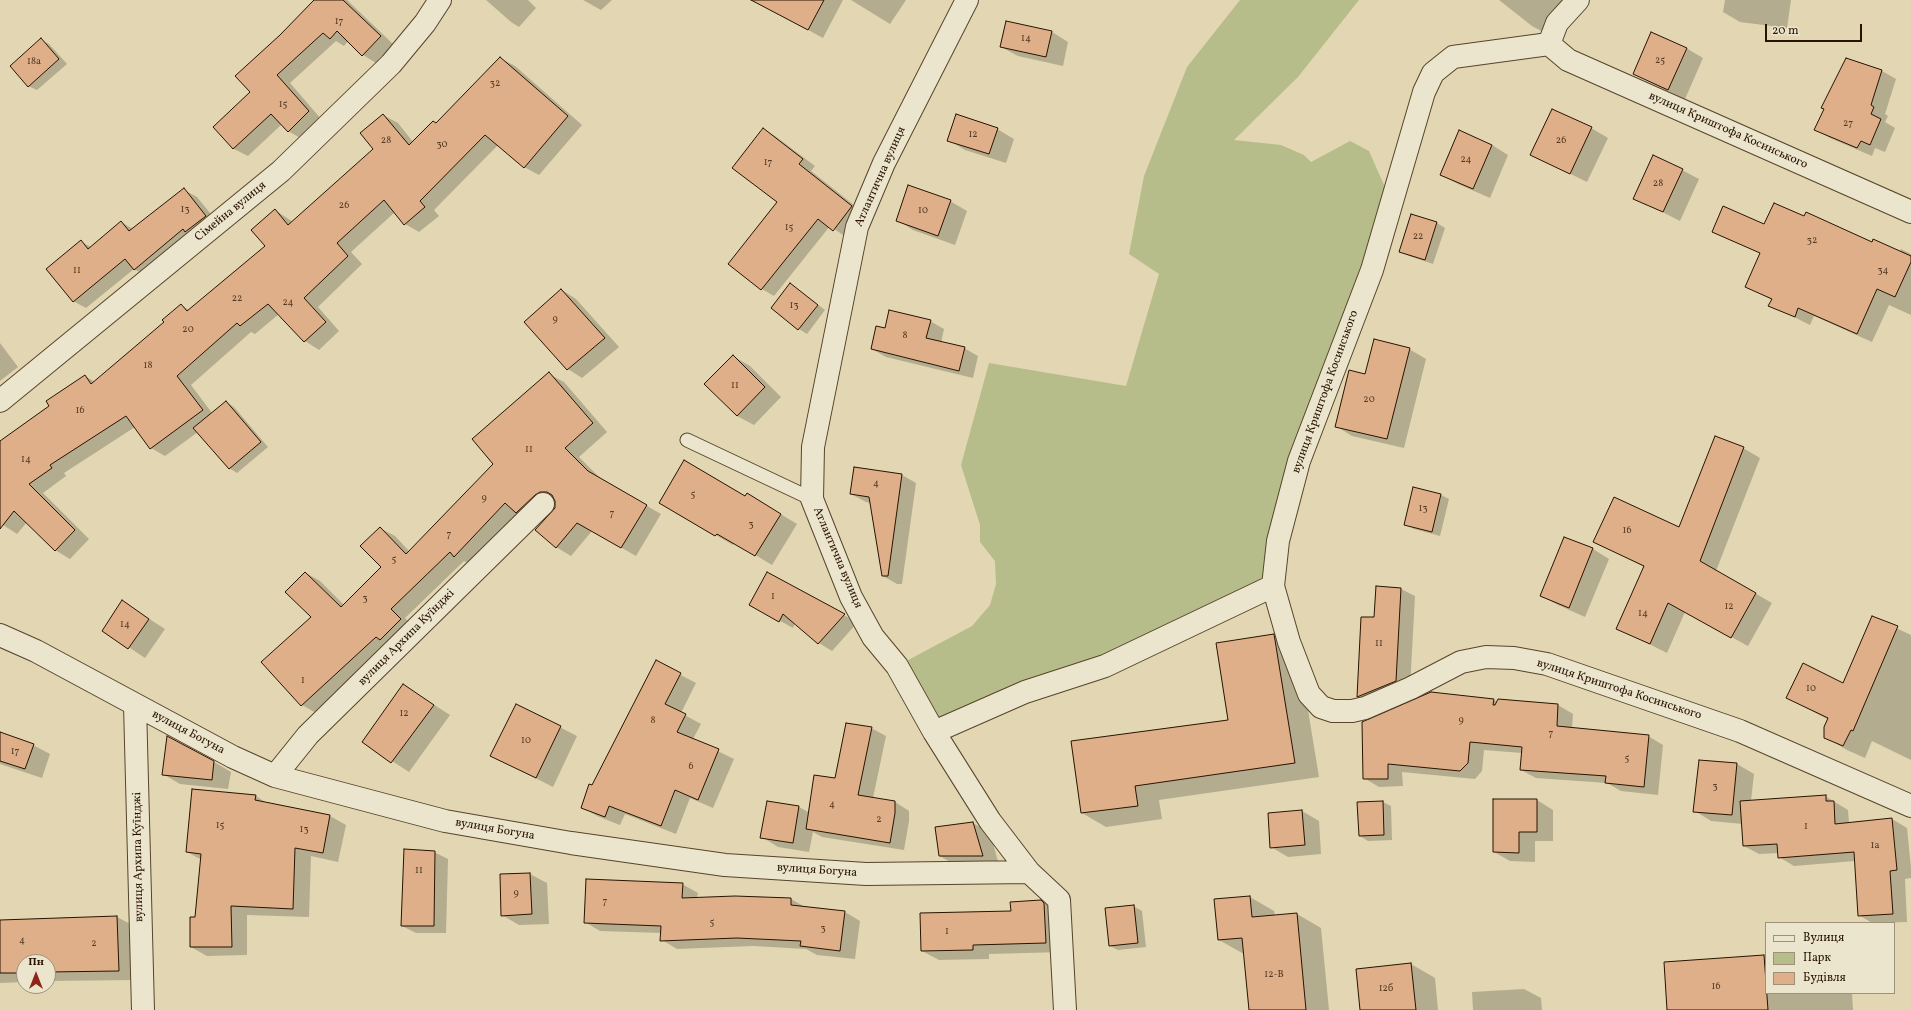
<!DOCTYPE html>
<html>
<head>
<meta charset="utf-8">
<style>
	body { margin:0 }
	#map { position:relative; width:1911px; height:1010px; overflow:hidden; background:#e2d7b2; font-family:Vollkorn,serif }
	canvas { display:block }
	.legend { position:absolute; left:1765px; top:922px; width:130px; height:72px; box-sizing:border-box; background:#ece5cd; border:1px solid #9d917b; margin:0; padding:5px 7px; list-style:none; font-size:12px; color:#271300 }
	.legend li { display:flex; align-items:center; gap:8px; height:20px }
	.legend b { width:20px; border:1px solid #9d917b }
	.north { position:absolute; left:16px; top:954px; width:40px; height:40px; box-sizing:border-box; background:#ece5cd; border:1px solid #9d917b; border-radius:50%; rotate:0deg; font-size:11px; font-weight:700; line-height:16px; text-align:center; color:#271300 }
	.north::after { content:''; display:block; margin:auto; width:14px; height:18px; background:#8f2418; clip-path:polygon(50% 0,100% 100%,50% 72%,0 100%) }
	.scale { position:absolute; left:1765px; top:24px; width:97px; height:18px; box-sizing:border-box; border:2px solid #271300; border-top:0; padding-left:5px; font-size:12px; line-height:14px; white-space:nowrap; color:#271300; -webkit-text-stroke:3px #ece5cd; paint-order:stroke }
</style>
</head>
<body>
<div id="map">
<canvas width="1911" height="1010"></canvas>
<ul class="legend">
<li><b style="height:5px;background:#ece5cd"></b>Вулиця</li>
<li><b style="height:11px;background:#b7bd8a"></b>Парк</li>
<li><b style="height:11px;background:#dfaf8a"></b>Будівля</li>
</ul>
<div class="north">Пн</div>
<div class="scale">20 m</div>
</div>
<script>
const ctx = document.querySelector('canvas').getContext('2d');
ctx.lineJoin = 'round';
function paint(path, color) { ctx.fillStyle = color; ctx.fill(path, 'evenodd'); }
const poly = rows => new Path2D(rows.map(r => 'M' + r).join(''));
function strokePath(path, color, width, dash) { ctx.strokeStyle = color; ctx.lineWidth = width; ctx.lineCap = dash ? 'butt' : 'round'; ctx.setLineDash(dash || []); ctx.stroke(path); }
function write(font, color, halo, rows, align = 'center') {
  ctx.font = font + ' Vollkorn,serif'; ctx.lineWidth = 4; ctx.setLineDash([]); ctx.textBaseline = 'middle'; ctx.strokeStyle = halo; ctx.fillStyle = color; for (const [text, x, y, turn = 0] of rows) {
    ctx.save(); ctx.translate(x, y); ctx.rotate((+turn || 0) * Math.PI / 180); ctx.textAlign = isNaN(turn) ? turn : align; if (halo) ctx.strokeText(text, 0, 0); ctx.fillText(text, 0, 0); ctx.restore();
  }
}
paint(poly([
	[1240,0,1359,0,1298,77,1234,140,1281,145,1304,155,1311,162,1350,141,1369,151,1392,203,1317,413,1273,586,934,732,897,666,972,626,990,605,996,584,995,561,980,542,980,525,961,465,989,363,1126,386,1159,274,1129,254,1144,176,1187,67]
]), '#b7bd8a');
paint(poly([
	[316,0,347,0,394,45,376,63,363,55,348,41,344,46,336,41,290,83,322,120,302,139,288,131,282,124,248,156,234,149,214,127,252,92,280,36],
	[486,0,528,0,536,8,519,27,511,22],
	[583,0,612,0,601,10],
	[757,0,843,0,823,38,771,10],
	[851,0,906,0,890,24],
	[1499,0,1570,0,1549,35,1532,26],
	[1725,0,1791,0,1787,28,1740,22,1723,12],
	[1007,22,1052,32,1068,42,1063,66,1018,56,1001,47],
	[41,40,49,44,67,64,37,90,28,86],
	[1686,48,1703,58,1685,99,1651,83,1634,74],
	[500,58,515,66,582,125,539,175,524,167,498,145,434,210,439,216,419,232,405,224,395,212,351,252,362,264,318,307,339,331,319,350,305,341,279,314,255,334,251,332,191,385,212,413,226,402,234,407,268,447,237,473,229,468,198,432,165,456,151,448,135,427,64,473,66,476,43,493,89,539,70,559,55,550,27,522,17,534,0,523,0,443,51,406,85,376,95,382,165,322,181,305,189,310,266,246,275,210,293,222,375,149,383,115,398,123,413,142,437,124],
	[1847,59,1882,71,1896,79,1885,114,1888,116,1885,122,1895,128,1885,152,1875,148,1872,156,1830,138,1816,130],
	[1591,128,1608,138,1587,182,1532,155],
	[763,129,775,136,815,166,811,171,864,213,846,237,830,226,774,296,762,289,730,263,778,202],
	[997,129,1014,139,1006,163,965,150,948,140],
	[1492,145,1508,155,1490,198,1458,184,1441,174],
	[1682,170,1699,179,1680,221,1635,198],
	[184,190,197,197,218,223,147,276,134,269,86,308,73,301,81,242,91,247,121,222,133,229],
	[950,201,967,211,955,245,913,230,897,220],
	[1412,216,1437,223,1445,228,1433,264,1409,256,1401,252],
	[1764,225,1873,243,1900,252,1901,249,1911,254,1911,315,1889,305,1872,342,1814,316,1810,325,1770,305,1772,300,1746,286,1761,254,1713,231],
	[791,284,825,310,807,334,799,329],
	[562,290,576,299,619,347,582,378,568,369,525,322],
	[930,321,944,329,941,343,964,348,978,356,973,378,886,357,872,349,886,330],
	[0,343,18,367,0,381],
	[1409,349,1426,359,1404,448,1352,436,1336,426,1366,375],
	[733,356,750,366,781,397,754,425,737,416],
	[549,374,564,382,607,432,579,457,603,481,661,514,636,556,592,531,571,556,556,547,555,500,549,503,531,521,518,513,470,564,464,561,405,618,415,628,316,713,302,705,312,617,306,573,320,581,344,605,382,567,380,528,395,536,409,551,494,465],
	[1743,448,1760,458,1716,571,1772,603,1748,646,1685,612,1667,653,1617,628,1644,567,1595,542,1680,528],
	[902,475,916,483,902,584,897,584,883,576,871,503,866,502,851,494],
	[1441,495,1449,499,1440,536,1414,529,1406,525],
	[746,497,764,504,797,524,772,565,734,542,733,545,660,503],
	[1565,538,1593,549,1609,559,1585,617,1558,605,1541,596],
	[768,574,844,615,857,623,832,651,819,643,795,623,793,628,764,612],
	[1377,587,1401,589,1415,596,1410,688,1371,704,1358,697,1375,618],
	[123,602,165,629,145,658,103,630],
	[1872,617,1911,635,1911,760,1872,741,1865,758,1847,750,1825,737,1829,720,1787,698,1844,684],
	[1274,635,1298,649,1319,777,1159,800,1162,819,1106,827,1082,813,1229,720],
	[656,662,696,683,681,713,701,724,693,739,734,759,713,808,690,798,676,834,625,814,620,825,597,816,582,807],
	[403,685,450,715,409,772,363,742],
	[1493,700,1498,702,1498,700,1558,705,1573,714,1572,728,1648,736,1663,745,1658,795,1621,791,1607,783,1536,778,1521,770,1522,753,1484,750,1482,771,1475,779,1402,772,1403,786,1379,787,1364,778,1363,722],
	[516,705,577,736,553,787,492,756],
	[871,728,886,736,873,798,895,802,909,811,909,821,904,850,822,837,813,832,809,852,778,847,762,837,799,807,810,813],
	[0,733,33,745,50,754,42,778,0,764],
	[214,762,231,772,228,789,180,784,163,774],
	[1737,764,1754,774,1751,801,1825,796,1848,810,1849,823,1892,819,1907,828,1911,868,1911,878,1905,879,1907,922,1872,923,1859,915,1855,861,1794,866,1779,857,1779,853,1759,854,1744,846,1743,824,1711,821,1695,811],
	[256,796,268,804,330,816,346,825,338,862,311,856,309,917,247,915,247,955,207,956,191,947,202,860,187,852],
	[1537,800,1553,810,1553,841,1535,841,1535,862,1510,861,1494,852],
	[1383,802,1391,806,1392,840,1368,841,1360,836,1359,803],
	[1302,811,1319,821,1321,854,1288,857,1271,847],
	[973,823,990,833,999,865,957,866,940,856],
	[434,852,448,859,446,933,416,933,402,926],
	[530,874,547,883,549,924,519,925,502,915,501,875],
	[682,884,698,893,697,898,791,899,805,907,845,912,860,921,855,959,817,955,806,949,753,946,677,949,662,940,662,933,600,931,585,922],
	[1250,897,1274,911,1275,916,1297,914,1321,928,1329,1010,1250,1010,1244,954,1219,940],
	[1041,901,1058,911,1062,952,989,954,989,959,939,960,922,951],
	[1133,906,1142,911,1146,947,1118,950,1110,946],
	[117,917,134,926,135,980,48,981,48,962,24,962,24,982,0,983,0,921],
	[1764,956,1766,957,1766,993,1852,993,1853,1010,1668,1010],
	[1411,964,1435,978,1438,1010,1361,1010],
	[1524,989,1541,998,1542,1010,1473,1010,1472,992]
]), '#0003');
const building = poly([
	[314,0,343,0,381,36,362,56,337,31,330,39,323,33,277,75,309,111,288,132,271,114,233,149,213,127,250,92,235,76,280,35,314,0],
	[751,0,824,0,808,30,751,0],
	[1006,21,1052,31,1046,57,1000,47,1006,21],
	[1651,32,1687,48,1668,90,1633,74,1651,32],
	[41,38,59,59,28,87,10,66,41,38],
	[500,57,568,116,524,168,485,135,420,201,425,207,404,225,384,200,337,243,348,256,304,298,326,322,304,342,268,304,240,326,237,323,177,376,203,410,150,449,126,416,50,465,52,468,29,484,75,530,55,551,14,511,0,529,0,441,49,406,46,401,85,375,91,384,164,322,162,320,181,304,187,311,265,246,251,230,275,209,288,225,373,149,360,133,383,114,409,145,433,121,436,123,500,57],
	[1846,58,1882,70,1871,105,1874,107,1871,114,1881,119,1870,145,1861,141,1857,148,1814,130,1824,109,1821,108,1846,58],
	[1552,109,1592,127,1570,174,1530,155,1552,109],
	[956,114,998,128,989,154,947,141,956,114],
	[763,128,803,159,799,164,852,206,833,231,818,219,761,290,728,264,777,202,732,168,763,128],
	[1459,130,1492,145,1473,189,1440,175,1459,130],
	[1653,155,1683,169,1663,212,1633,199,1653,155],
	[908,185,951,200,938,236,896,221,908,185],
	[184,188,206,216,185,232,183,229,134,270,125,259,73,302,46,269,81,240,88,249,121,221,129,231,184,188],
	[1774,203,1804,216,1806,212,1872,242,1873,239,1911,256,1911,262,1895,297,1877,289,1857,334,1798,308,1795,317,1768,306,1772,299,1745,287,1760,253,1712,232,1723,206,1764,224,1774,203],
	[1411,214,1437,222,1425,260,1399,252,1411,214],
	[790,283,818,305,798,330,771,308,790,283],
	[561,289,605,338,567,370,524,322,561,289],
	[889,310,931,320,926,338,965,347,959,371,871,349,876,326,885,328,889,310],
	[1374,339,1410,348,1387,439,1335,427,1349,370,1365,374,1374,339],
	[733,355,765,387,737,416,704,384,733,355],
	[549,372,593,423,565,448,588,471,647,505,621,548,577,523,556,548,535,530,555,508,555,501,552,495,547,492,540,492,535,495,516,513,505,503,454,557,450,552,391,609,401,619,380,640,376,637,301,706,261,662,311,617,285,592,305,572,341,607,381,567,360,546,380,527,406,554,493,464,472,439,549,372],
	[226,401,261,442,229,469,193,428,226,401],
	[1715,436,1744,447,1700,561,1756,593,1731,638,1668,603,1650,644,1616,629,1644,566,1593,542,1614,497,1679,527,1715,436],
	[684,460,745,496,747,493,781,514,755,556,717,534,715,536,659,503,684,460],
	[854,467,902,474,888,576,882,576,869,497,850,494,854,467],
	[1413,487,1441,494,1432,532,1404,525,1413,487],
	[1564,537,1593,548,1569,608,1540,596,1564,537],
	[767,572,845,614,818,644,783,614,779,622,749,605,767,572],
	[1376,586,1401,588,1396,681,1357,697,1361,617,1374,617,1376,586],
	[122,600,149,619,128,649,102,631,122,600],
	[1872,616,1898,626,1853,731,1851,730,1843,746,1824,738,1824,727,1828,718,1786,698,1803,663,1843,683,1872,616],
	[1274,634,1295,763,1135,786,1138,806,1081,813,1071,741,1228,720,1216,643,1274,634],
	[656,660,681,673,665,704,686,714,677,732,719,749,698,800,675,790,661,826,609,806,605,817,581,808,589,784,592,785,656,660],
	[403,684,434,705,391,763,362,742,403,684],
	[1431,692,1494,699,1493,705,1495,705,1498,699,1558,704,1557,726,1649,735,1644,787,1605,783,1606,776,1520,770,1522,747,1470,742,1468,763,1460,771,1388,764,1388,779,1363,779,1362,722,1431,692],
	[516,704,561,726,536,778,490,756,516,704],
	[846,723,872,727,858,795,895,801,895,813,890,843,806,829,814,775,835,778,846,723],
	[0,732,34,744,25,769,0,761,0,732],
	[167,736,214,761,212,780,162,775,167,736],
	[1699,760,1737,763,1732,815,1693,812,1699,760],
	[192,789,256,795,255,800,330,815,323,853,295,848,293,909,231,906,232,947,190,947,190,917,195,917,201,854,186,852,192,789],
	[1826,795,1826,801,1834,801,1835,824,1892,818,1897,870,1890,871,1893,914,1858,916,1854,852,1778,858,1777,844,1743,846,1740,801,1826,795],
	[1493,799,1537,799,1537,832,1519,832,1519,853,1493,852,1493,799],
	[767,801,799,806,793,843,760,838,767,801],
	[1383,801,1384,835,1359,836,1357,802,1383,801],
	[1302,810,1305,845,1270,848,1268,813,1302,810],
	[973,822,983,856,939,856,935,827,973,822],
	[404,849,435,851,434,926,401,926,404,849],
	[530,873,532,914,501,916,500,874,530,873],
	[586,879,683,883,682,898,735,896,791,898,791,905,845,911,840,951,800,946,801,941,737,938,660,941,661,926,584,923,586,879],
	[1250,896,1252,917,1297,913,1306,1010,1249,1010,1242,938,1218,940,1214,899,1250,896],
	[1041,900,1044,903,1046,943,973,945,973,950,921,951,920,913,1011,911,1010,902,1041,900],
	[1134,905,1138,943,1109,946,1105,908,1134,905],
	[117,916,119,971,48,972,48,962,24,962,24,973,0,973,0,920,117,916],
	[1764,955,1768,1010,1667,1010,1664,962,1764,955],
	[1411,963,1416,1010,1360,1010,1356,969,1411,963]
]);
paint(building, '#dfaf8a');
strokePath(building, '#271300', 1);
const lane = poly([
	[687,440,812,499]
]);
const street = poly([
	[967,0,884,163,857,227,813,447,812,499,851,597,873,637,897,666,934,732,990,821,1029,872,1059,900,1065,1010],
	[1578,0,1557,23,1549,44,1568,60,1911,212],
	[1549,44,1453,57,1433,73,1424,92,1372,270,1299,461,1278,541,1273,586,1289,642,1309,694,1321,707,1333,711,1352,711,1365,708,1411,688,1461,662,1486,657,1514,658,1547,664,1740,731,1911,806],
	[0,401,281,171,391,64,425,23,440,0],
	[0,635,36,651,233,757,275,776,445,821,571,843,725,865,866,874,1029,872],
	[135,705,143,1010],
	[934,732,1025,692,1105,666,1273,586],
	[275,776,308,735,543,504]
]);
strokePath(lane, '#56442c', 15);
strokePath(street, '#56442c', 24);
strokePath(lane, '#ece5cd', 13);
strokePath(street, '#ece5cd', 22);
write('10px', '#553a22', null, [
	["17",339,22],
	["14",1026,39],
	["25",1660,61],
	["18а",34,62],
	["32",495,84],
	["15",283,105],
	["27",1848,124],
	["12",973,135],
	["28",386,141],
	["26",1561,141],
	["30",442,145],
	["24",1466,160],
	["17",768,163],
	["28",1658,184],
	["26",344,206],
	["13",185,210],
	["10",923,211],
	["15",789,228],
	["22",1418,237],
	["32",1812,241],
	["11",77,271],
	["34",1883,271],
	["22",237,299],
	["24",288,303],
	["13",794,306],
	["9",555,320],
	["20",188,330],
	["8",905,336],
	["18",148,366],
	["11",735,386],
	["20",1369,400],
	["16",80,411],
	["11",529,450],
	["14",26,460],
	["4",876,484],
	["5",693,495],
	["9",484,499],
	["13",1423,509],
	["7",612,514],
	["3",751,525],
	["16",1627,531],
	["7",449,535],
	["5",394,560],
	["1",773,597],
	["3",365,599],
	["12",1729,607],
	["14",1643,614],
	["14",125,625],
	["11",1379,644],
	["1",303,681],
	["10",1811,689],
	["12",404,714],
	["8",653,721],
	["9",1461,721],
	["7",1551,734],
	["10",526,741],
	["17",15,752],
	["5",1627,759],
	["6",691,767],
	["3",1715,787],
	["4",832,805],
	["2",879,820],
	["15",220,826],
	["1",1806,827],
	["13",304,830],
	["1а",1875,846],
	["11",419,871],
	["9",516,894],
	["7",605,902],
	["5",712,923],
	["3",823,929],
	["1",947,932],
	["4",22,941],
	["2",94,944],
	["12-В",1274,975],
	["16",1716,987],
	["12б",1386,989]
]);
write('12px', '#271300', '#ece5cd', [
	["вулиця Криштофа Косинського",1728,131,24],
	["Атлантична вулиця",881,177,-66],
	["Сімейна вулиця",231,212,-39],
	["вулиця Криштофа Косинського",1326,392,-70],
	["Атлантична вулиця",837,558,67],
	["вулиця Архипа Куїнджі",407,638,-45],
	["вулиця Криштофа Косинського",1619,690,18],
	["вулиця Богуна",188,733,28],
	["вулиця Богуна",495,830,10],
	["вулиця Архипа Куїнджі",139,857,-91],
	["вулиця Богуна",817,871,4]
]);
</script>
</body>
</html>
